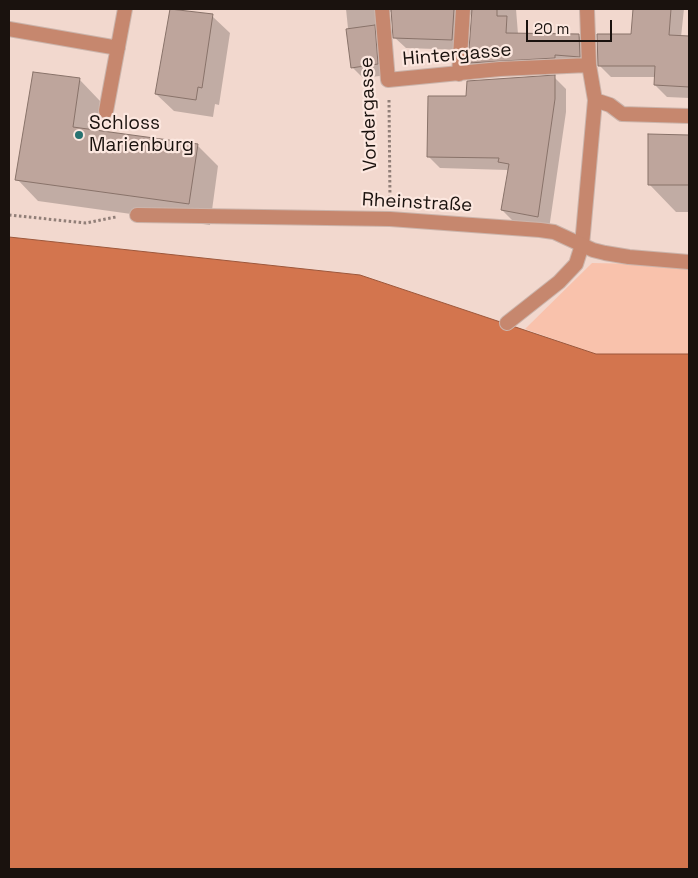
<!DOCTYPE html>
<html>
<head>
<meta charset="utf-8">
<style>
	body { margin:0 }
	#map { position:relative; width:698px; height:878px; overflow:hidden; background:#f2d8ce; font-family:"Space Grotesk",sans-serif }
	canvas { display:block }
	.frame { position:absolute; inset:0; border:10px solid #1a120e; pointer-events:none }
	.scale { position:absolute; left:526px; top:20px; width:86px; height:22px; box-sizing:border-box; border:2px solid #1a120e; border-top:0; padding-left:6px; font-size:15px; line-height:18px; white-space:nowrap; color:#1a120e; -webkit-text-stroke:4px #fce7df; paint-order:stroke }
</style>
</head>
<body>
<div id="map">
<canvas width="698" height="878"></canvas>
<div class="frame"></div>
<div class="scale">20 m</div>
</div>
<script>
const ctx = document.querySelector('canvas').getContext('2d');
ctx.lineJoin = 'round';
function paint(path, color) { ctx.fillStyle = color; ctx.fill(path, 'evenodd'); }
const poly = rows => new Path2D(rows.map(r => 'M' + r).join(''));
function strokePath(path, color, width, dash) { ctx.strokeStyle = color; ctx.lineWidth = width; ctx.lineCap = dash ? 'butt' : 'round'; ctx.setLineDash(dash || []); ctx.stroke(path); }
function write(font, color, halo, rows, align = 'center') {
  ctx.font = font + ' "Space Grotesk",sans-serif'; ctx.lineWidth = 4.5; ctx.setLineDash([]); ctx.textBaseline = 'middle'; ctx.strokeStyle = halo; ctx.fillStyle = color; for (const [text, x, y, turn = 0] of rows) {
    ctx.save(); ctx.translate(x, y); ctx.rotate((+turn || 0) * Math.PI / 180); ctx.textAlign = isNaN(turn) ? turn : align; if (halo) ctx.strokeText(text, 0, 0); ctx.fillText(text, 0, 0); ctx.restore();
  }
}
paint(poly([
	[592,263,689,265,689,354,596,354,525,329]
]), '#f9c2ac');
const water = poly([
	[9,237,360,275,596,354,689,354,689,869,9,869,9,237]
]);
paint(water, '#d3754e');
strokePath(water, '#9c573b', 1);
paint(poly([
	[346,9,516,9,518,34,579,36,590,47,591,67,481,74,470,63,473,12,465,20,463,50,406,48,394,37,392,11,385,16,388,75,363,78,352,67],
	[634,9,684,9,681,37,689,37,689,98,667,97,655,85,655,77,611,77,599,65,632,35],
	[212,16,230,33,219,105,215,104,213,117,174,111,156,94],
	[554,77,566,89,566,112,549,229,514,222,502,210,509,172,507,170,440,168,428,156,468,98],
	[79,79,100,101,96,131,197,145,218,166,210,225,38,201,17,179],
	[649,136,689,136,689,212,676,212,649,184]
]), '#0003');
const building = poly([
	[170,9,213,14,202,88,198,87,196,100,155,94,170,9],
	[391,9,454,9,452,40,393,38,391,9],
	[472,9,497,9,497,16,507,16,506,33,579,34,580,57,555,55,555,58,468,63,472,9],
	[633,9,671,9,669,35,689,36,689,87,654,85,655,66,598,66,597,34,631,34,633,9],
	[375,25,378,64,351,68,346,29,375,25],
	[33,72,80,78,73,127,198,144,189,204,15,180,33,72],
	[555,75,555,99,538,217,501,210,509,164,498,162,499,158,427,157,428,96,466,96,467,81,555,75],
	[648,134,689,135,689,185,648,185,648,134]
]);
paint(building, '#bea59c');
strokePath(building, '#887269', 1);
const service = poly([
	[382,9,388,80,500,69,589,65],
	[9,29,118,48],
	[459,74,463,9],
	[595,100,610,105,622,114,689,116],
	[106,111,125,9],
	[507,323,559,282,576,264,582,245,595,100,589,65,587,9]
]);
const minor = poly([
	[137,215,390,219,540,230,554,232,593,250,605,253,629,257,689,262]
]);
strokePath(service, '#cbb4ab', 16);
strokePath(minor, '#cbb4ab', 16);
strokePath(poly([
	[389,100,390,199],
	[9,215,86,223,116,217]
]), '#917f78', 3, [2.5, 2.5]);
strokePath(service, '#c6876e', 14);
strokePath(minor, '#c6876e', 14);
for (const [x, y, r, color] of [
	[79,135,5,"#287270"]
]) { const dot = new Path2D(); dot.arc(x, y, r, 0, 2 * Math.PI); ctx.fillStyle = color; ctx.fill(dot); strokePath(dot, '#fce7df', 2); }
write('19px', '#1a120e', '#fce7df', [
	["Hintergasse",457,55,-5],
	["Vordergasse",369,114,-92],
	["Rheinstraße",417,203,3]
]);
write('19px', '#1a120e', '#fce7df', [
	["Schloss",89,124],
	["Marienburg",89,146]
], 'left');
</script>
</body>
</html>
